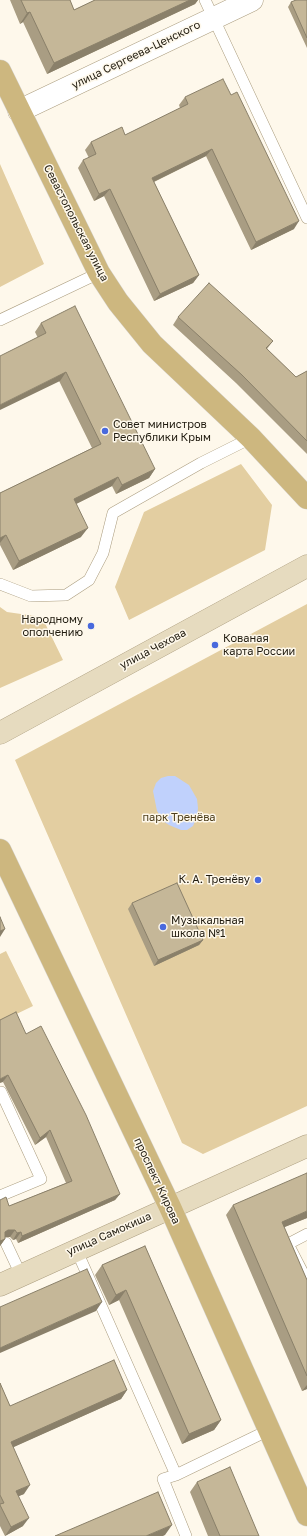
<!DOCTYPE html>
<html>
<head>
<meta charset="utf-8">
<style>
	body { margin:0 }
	canvas { display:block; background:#fef8eb }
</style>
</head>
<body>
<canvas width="307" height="1536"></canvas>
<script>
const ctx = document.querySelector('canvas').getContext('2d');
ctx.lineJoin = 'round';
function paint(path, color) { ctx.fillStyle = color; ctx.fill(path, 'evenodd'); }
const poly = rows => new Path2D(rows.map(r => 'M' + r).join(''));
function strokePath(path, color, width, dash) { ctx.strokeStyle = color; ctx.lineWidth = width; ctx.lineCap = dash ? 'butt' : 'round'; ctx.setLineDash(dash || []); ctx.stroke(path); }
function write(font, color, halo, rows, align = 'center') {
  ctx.font = font + ' "Golos Text",sans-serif'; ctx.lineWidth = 3; ctx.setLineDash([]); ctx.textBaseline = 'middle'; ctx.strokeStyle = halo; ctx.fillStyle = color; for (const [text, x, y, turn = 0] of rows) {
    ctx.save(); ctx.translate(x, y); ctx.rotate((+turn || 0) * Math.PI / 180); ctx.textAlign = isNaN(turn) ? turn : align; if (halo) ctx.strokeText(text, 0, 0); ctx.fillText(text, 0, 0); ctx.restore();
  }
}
paint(poly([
	[0,164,44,264,0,287],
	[241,464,272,505,265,550,129,620,115,587,144,512],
	[307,604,307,1106,203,1154,182,1143,15,760],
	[0,607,7,612,42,617,63,660,0,688],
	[6,951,33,1006,0,1022,0,954]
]), '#e3cea1');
paint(poly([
	[168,776,175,776,189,785,197,799,198,808,197,816,193,826,187,830,181,830,169,825,163,821,157,811,153,791,156,783,161,778]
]), '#c0d1fc');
const lane = poly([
	[205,0,307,218],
	[0,320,99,273],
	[0,584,31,596,66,595,89,580,103,553,113,513,201,463,251,438],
	[0,1196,41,1179,1,1092],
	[307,1234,288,1244,307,1281],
	[6,1243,21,1275],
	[76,1249,176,1475],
	[186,1536,163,1479,176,1475,269,1430]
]);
const street = poly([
	[19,111,252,0]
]);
const secondary = poly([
	[0,733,307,566],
	[0,1285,307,1146]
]);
const primary = poly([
	[0,71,99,273,118,302,152,344,251,438,307,498],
	[0,850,170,1207,307,1515]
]);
strokePath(lane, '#ab9d7f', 12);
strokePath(street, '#ab9d7f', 23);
strokePath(secondary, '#ab9d7f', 23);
strokePath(primary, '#d7d6d4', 23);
strokePath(lane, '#fff', 11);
strokePath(street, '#fff', 22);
strokePath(secondary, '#e6dbbf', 22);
strokePath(primary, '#cdb77f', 22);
paint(poly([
	[10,0,70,0,74,10,95,0,198,0,195,4,47,74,23,22,20,24],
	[307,0,307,48,288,7,291,2],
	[185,97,294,229,251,250,206,156,154,182,199,275,193,283,154,301,104,196,94,201,78,168,83,160,89,158,85,150,91,142,125,135,180,108,179,105],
	[178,317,273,341,267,349,296,377,307,371,307,454,236,383,173,325],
	[41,323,155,469,149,478,116,494,112,486,76,504,81,537,13,570,0,545,0,493,92,448,35,332],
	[132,903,203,940,199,945,154,966,128,909],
	[26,1034,120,1194,115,1200,18,1243,16,1239,13,1240,10,1237,5,1237,5,1239,0,1246,0,1200,9,1206,66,1183,46,1137,35,1145,3,1082],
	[233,1205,307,1218,284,1227,307,1280,307,1389,302,1391,226,1215],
	[145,1246,221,1420,214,1430,182,1444,119,1300,109,1305,95,1275,102,1265],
	[0,1383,10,1406,127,1390,121,1399,13,1447,24,1494,18,1496,23,1526,5,1536,0,1526],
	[197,1482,259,1536,208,1536,190,1492]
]), '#a99d83');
paint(poly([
	[190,0,198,0,195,4,47,74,54,63],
	[30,12,23,22,20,24,27,13],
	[212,149,206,156,147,185,152,178],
	[110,189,104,196,94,201,99,194],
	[299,221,294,229,251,250,256,242],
	[199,275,193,283,154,301,160,294],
	[66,372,60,381,0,410,0,405],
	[155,469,149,478,116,494,122,485],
	[118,477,112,486,68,508,74,499],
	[88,528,81,537,13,570,19,561],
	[6,535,0,543,0,538],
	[5,929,0,937,0,931],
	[203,940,199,945,154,966,158,960],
	[8,1075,3,1082,0,1083,0,1079],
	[50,1130,46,1137,35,1145,40,1138],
	[120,1194,115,1200,18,1243,22,1236],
	[307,1211,307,1218,275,1231,282,1222],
	[8,1230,15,1230,10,1237,3,1237,5,1232],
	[21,1232,16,1239,13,1240,17,1233],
	[5,1239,0,1246,0,1241],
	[126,1290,119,1300,109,1305,116,1295],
	[102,1302,96,1311,0,1353,0,1348],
	[307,1385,307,1389,302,1391],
	[127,1390,121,1399,5,1451,11,1442],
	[221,1420,214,1430,182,1444,189,1434],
	[30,1485,24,1494,10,1500,16,1491],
	[29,1518,23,1526,5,1536,11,1527],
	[172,1525,165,1535,163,1536,146,1536]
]), '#8a806a');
const building = poly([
	[21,0,70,0,74,10,95,0,190,0,54,63,30,12,27,13,21,0],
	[296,0,307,0,307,38,291,2,296,0],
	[223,79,231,95,237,92,299,221,256,242,212,149,152,178,199,275,160,294,110,189,99,194,83,160,96,154,91,142,122,127,125,135,188,104,185,97,223,79],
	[209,283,273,341,266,348,296,377,307,371,307,441,242,375,178,317,209,283],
	[75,306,155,469,122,485,118,477,74,499,88,528,19,561,6,535,0,538,0,493,101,444,66,372,0,405,0,356,46,333,41,323,75,306],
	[177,883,203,940,158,960,132,903,177,883],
	[0,917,5,929,0,931,0,917],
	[16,1012,26,1034,41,1026,86,1115,120,1194,22,1236,21,1232,17,1233,15,1230,8,1230,5,1232,5,1239,0,1241,0,1200,6,1197,9,1206,72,1181,50,1130,40,1138,8,1075,0,1079,0,1020,16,1012],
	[307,1173,307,1211,282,1222,307,1280,307,1376,233,1205,307,1173],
	[145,1246,221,1420,189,1434,126,1290,116,1295,102,1265,145,1246],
	[87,1269,102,1302,0,1348,0,1307,87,1269],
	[114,1360,127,1390,11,1442,30,1485,16,1491,29,1518,11,1527,0,1505,0,1504,4,1503,0,1495,0,1383,10,1406,114,1360],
	[230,1467,259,1536,220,1536,197,1482,230,1467],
	[158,1492,172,1525,146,1536,55,1536,158,1492]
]);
paint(building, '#c5b798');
strokePath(building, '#8a806a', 1);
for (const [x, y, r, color] of [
	[105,431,4,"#4969dd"],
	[91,626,4,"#4969dd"],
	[215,645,4,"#4969dd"],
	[258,880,4,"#4969dd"],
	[163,927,4,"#4969dd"]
]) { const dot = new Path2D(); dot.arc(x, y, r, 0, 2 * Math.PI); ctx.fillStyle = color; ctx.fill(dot); strokePath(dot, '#fef8eb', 1.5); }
write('11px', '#211c10', '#fef8eb', [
	["улица Сергеева-Ценского",136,55,-26],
	["Севастопольская улица",76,223,63],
	["улица Чехова",153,649,-28],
	["проспект Кирова",157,1181,65],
	["улица Самокиша",109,1234,-24]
]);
write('11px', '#211c10', '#fef8eb', [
	["Совет министров",113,425],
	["Республики Крым",113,438],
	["Народному",83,620,"right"],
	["ополчению",83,633,"right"],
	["Кованая",223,639],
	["карта России",223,652],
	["К. А. Тренёву",250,880,"right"],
	["Музыкальная",171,921],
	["школа №1",171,934]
], 'left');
write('11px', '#4d3e1c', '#fef8eb', [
	["парк Тренёва",179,818]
]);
</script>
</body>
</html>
